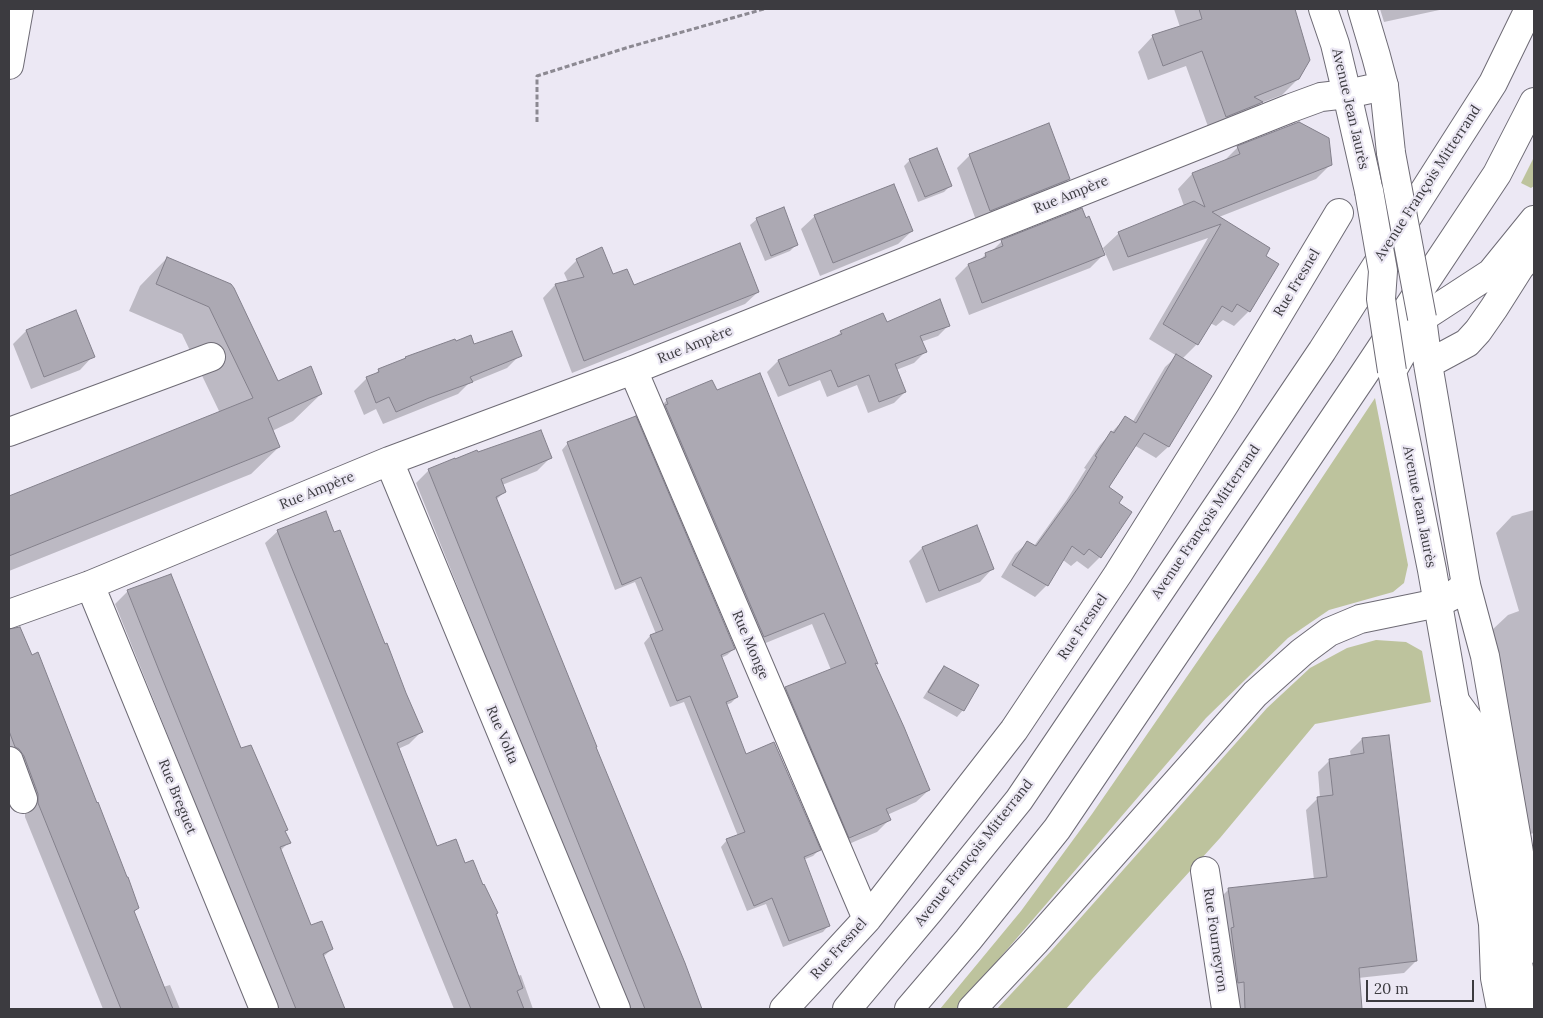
<!DOCTYPE html>
<html>
<head>
<meta charset="utf-8">
<style>
	body { margin:0 }
	#map { position:relative; width:1543px; height:1018px; overflow:hidden; background:#ece8f4; font-family:Lora,serif }
	canvas { display:block }
	.frame { position:absolute; inset:0; border:10px solid #3c3b40; pointer-events:none }
	.scale { position:absolute; left:1366px; top:980px; width:108px; height:22px; box-sizing:border-box; border:2px solid #3c3b40; border-top:0; padding-left:6px; font-size:15px; line-height:18px; white-space:nowrap; color:#3c3b40; -webkit-text-stroke:4px #ece8f4; paint-order:stroke }
</style>
</head>
<body>
<div id="map">
<canvas width="1543" height="1018"></canvas>
<div class="frame"></div>
<div class="scale">20 m</div>
</div>
<script>
const ctx = document.querySelector('canvas').getContext('2d');
ctx.lineJoin = 'round';
function paint(path, color) { ctx.fillStyle = color; ctx.fill(path, 'evenodd'); }
const poly = rows => new Path2D(rows.map(r => 'M' + r).join(''));
function strokePath(path, color, width, dash) { ctx.strokeStyle = color; ctx.lineWidth = width; ctx.lineCap = dash ? 'butt' : 'round'; ctx.setLineDash(dash || []); ctx.stroke(path); }
function write(font, color, halo, rows, align = 'center') {
  ctx.font = font + ' Lora,serif'; ctx.lineWidth = 4.5; ctx.setLineDash([]); ctx.textBaseline = 'middle'; ctx.strokeStyle = halo; ctx.fillStyle = color; for (const [text, x, y, turn = 0] of rows) {
    ctx.save(); ctx.translate(x, y); ctx.rotate((+turn || 0) * Math.PI / 180); ctx.textAlign = isNaN(turn) ? turn : align; if (halo) ctx.strokeText(text, 0, 0); ctx.fillText(text, 0, 0); ctx.restore();
  }
}
paint(poly([
	[1534,157,1534,186,1531,188,1521,183],
	[1375,398,1408,565,1404,583,1393,592,1329,610,1288,638,1206,718,956,1009,940,1009,1021,911,1092,814,1264,565],
	[1376,640,1406,642,1422,651,1431,702,1315,724,1220,838,1092,979,1066,1009,997,1009,1052,950,1267,708,1310,668,1347,648]
]), '#bdc39d');
paint(poly([
	[1174,9,1294,9,1308,60,1298,79,1282,95,1261,103,1246,117,1210,132,1186,66,1148,80,1138,52,1153,36,1180,27],
	[1380,9,1444,9,1384,22],
	[1238,147,1331,164,1316,179,1219,217,1264,256,1277,264,1249,311,1234,326,1223,320,1216,326,1210,323,1197,344,1182,359,1210,376,1168,447,1156,458,1134,445,1108,488,1117,503,1130,512,1100,557,1088,569,1077,561,1071,566,1063,560,1047,585,1035,597,1001,577,1015,554,1027,543,1034,546,1066,501,1086,469,1084,468,1100,445,1125,418,1132,423,1165,367,1177,356,1149,339,1208,238,1113,271,1103,248,1118,234,1184,206,1178,189,1192,174,1223,162],
	[970,155,1069,179,1056,192,977,223,957,168],
	[910,160,950,186,944,192,918,202,904,166],
	[815,216,912,231,898,244,820,276,801,229],
	[757,219,796,245,790,251,765,261,750,225],
	[1002,241,1103,255,1090,268,969,315,955,278,968,265,979,261,986,254,991,252],
	[167,258,277,382,321,394,293,421,272,431,279,447,251,474,9,571,9,497,220,413,182,334,129,311,140,286],
	[577,260,633,287,758,292,745,304,572,373,543,298,555,285,568,282,564,273],
	[75,311,93,356,80,370,31,389,13,344,26,331],
	[886,324,949,325,938,336,921,342,925,352,914,363,896,370,905,392,894,403,868,413,857,385,827,397,820,380,778,397,767,372,778,361,834,338,841,332],
	[455,343,473,345,520,355,507,368,468,384,458,394,383,424,376,409,364,415,354,391,367,378,374,375,379,370],
	[759,375,876,664,875,665,929,790,916,802,887,815,889,820,877,832,837,849,774,701,786,689,831,670,812,624,751,649,654,413,667,400,716,392],
	[568,443,734,649,727,655,721,658,737,697,731,703,726,705,745,755,819,850,813,856,803,860,829,925,823,932,783,947,766,904,747,911,721,847,727,840,738,836,684,702,670,707,644,643,650,636,656,634,635,582,615,590,562,450],
	[478,454,550,458,537,471,502,485,504,492,496,500,594,747,701,1009,627,1009,416,483,429,470],
	[1534,510,1534,833,1527,835,1491,631,1508,615,1519,611,1496,533,1512,516],
	[278,531,333,533,385,645,421,732,409,744,398,749,436,848,465,864,495,914,518,976,521,975,533,1009,454,1009,265,543],
	[922,548,993,568,980,582,926,603,909,561],
	[170,576,240,750,287,829,285,832,289,842,280,851,310,927,332,949,323,957,344,1009,278,1009,115,604,127,592],
	[22,636,138,908,133,913,163,987,170,985,180,1009,103,1009,25,817,25,807,9,766,9,640],
	[944,667,963,710,957,717,923,698,938,674],
	[1388,736,1416,961,1404,973,1358,978,1361,1009,1240,1009,1238,992,1227,994,1217,901,1229,889,1314,880,1306,810,1318,798,1320,798,1318,772,1330,760,1351,757,1350,751,1362,739]
]), '#0003');
const building = poly([
	[1199,9,1295,9,1310,60,1299,79,1254,97,1263,102,1226,117,1202,51,1163,66,1152,35,1202,19,1199,9],
	[1299,122,1329,138,1332,165,1212,212,1270,248,1266,256,1279,264,1250,312,1237,304,1232,312,1222,306,1198,345,1163,324,1221,224,1128,257,1118,232,1194,201,1205,207,1192,173,1240,154,1237,146,1299,122],
	[1049,123,1070,179,990,211,969,154,1049,123],
	[937,148,952,186,925,197,909,159,937,148],
	[894,184,913,231,833,263,814,215,894,184],
	[784,207,798,245,771,256,756,218,784,207],
	[1082,208,1086,218,1089,216,1105,255,982,303,968,264,986,257,985,253,1003,246,1001,240,1082,208],
	[740,243,759,292,584,361,555,284,584,277,576,259,602,247,613,274,627,269,634,285,740,243],
	[167,257,231,284,234,288,278,381,311,366,322,394,268,418,280,447,9,556,9,496,253,398,209,307,156,284,167,257],
	[940,299,950,326,920,336,927,352,895,364,906,392,879,402,869,375,838,387,831,370,789,386,778,360,842,334,840,331,883,313,887,322,940,299],
	[76,310,95,357,44,377,26,330,76,310],
	[512,331,522,356,470,377,473,382,429,398,396,412,389,397,376,403,366,377,379,372,378,369,406,358,405,357,455,339,456,341,471,335,474,344,512,331],
	[1176,354,1212,376,1169,447,1144,433,1109,487,1123,497,1119,503,1132,512,1101,558,1089,549,1084,555,1072,546,1048,586,1012,565,1027,541,1036,546,1078,488,1097,457,1095,456,1111,431,1114,433,1125,416,1136,423,1176,354],
	[760,373,878,664,875,663,904,727,930,790,886,809,891,820,849,838,785,687,846,663,824,613,764,637,665,405,668,404,666,399,712,380,717,390,760,373],
	[636,416,735,649,721,655,738,697,726,702,746,754,774,742,821,850,804,857,830,926,789,941,772,898,754,906,726,839,745,832,690,696,677,701,650,635,663,630,641,577,622,585,567,442,636,416],
	[541,430,552,458,501,479,506,492,496,497,597,747,596,747,685,963,702,1009,645,1009,428,469,455,458,455,459,477,450,478,452,541,430],
	[326,511,334,532,340,530,385,644,387,643,406,693,423,732,397,743,437,846,456,839,465,863,473,860,483,885,484,884,498,913,496,914,523,988,517,991,524,1009,471,1009,291,566,277,530,326,511],
	[977,525,994,569,939,591,922,547,977,525],
	[171,574,241,748,251,745,288,830,285,831,291,843,280,847,311,925,322,921,328,936,333,949,323,954,345,1009,296,1009,160,673,127,590,171,574],
	[20,627,32,655,38,652,97,803,98,802,127,877,128,877,139,908,134,911,173,1009,121,1009,38,803,38,794,24,756,19,749,15,747,9,731,9,629,20,627],
	[944,666,979,685,964,711,928,692,944,666],
	[1389,735,1417,961,1359,968,1362,1009,1245,1009,1244,982,1238,983,1231,928,1234,927,1228,888,1327,877,1317,797,1333,795,1329,759,1364,753,1362,738,1389,735]
]);
paint(building, '#aca9b3');
strokePath(building, '#83808b', 1);
const minor = poly([
	[9,65,19,9],
	[633,370,867,919],
	[9,432,211,357],
	[389,461,616,1009],
	[90,585,264,1009],
	[9,614,90,585,389,461,633,370,1291,108,1321,97,1347,94,1384,86],
	[1455,701,1479,734,1526,1009],
	[9,761,23,799],
	[1205,871,1226,1009],
	[784,1009,867,919,1014,730,1118,574,1226,402,1339,213]
]);
const major = poly([
	[1323,9,1335,44,1347,94,1369,191],
	[1362,9,1376,56,1384,86,1391,153],
	[1422,318,1428,364,1466,585,1485,656,1517,840,1534,949],
	[1428,364,1467,343,1478,331,1494,308,1520,267,1534,251],
	[1501,1009,1495,978,1493,924,1455,701,1432,570,1392,371,1422,318,1491,273,1534,220]
]);
const highway = poly([
	[847,1009,930,910,1019,800,1322,351,1493,83,1529,9],
	[909,1009,968,940,1057,829,1364,374,1497,174,1534,102],
	[972,1009,1035,942,1255,694,1302,652,1329,632,1360,619,1438,603,1452,596,1466,585]
]);
strokePath(minor, '#6e6b75', 30);
strokePath(major, '#6e6b75', 30);
strokePath(highway, '#6e6b75', 30);
strokePath(poly([
	[537,122,537,76,629,47,764,9]
]), '#8c8992', 3, [5, 2.5]);
strokePath(minor, '#fff', 28);
strokePath(major, '#fff', 28);
strokePath(highway, '#fff', 28);
const majorBridge = poly([
	[1391,153,1422,318],
	[1369,191,1383,271,1381,299,1392,371]
]);
strokePath(majorBridge, '#6e6b75', 30, []);
strokePath(majorBridge, '#fff', 28);
write('14px', '#3c3b40', '#ece8f4', [
	["Avenue Jean Jaurès",1350,109,77],
	["Avenue François Mitterrand",1428,183,-57],
	["Rue Ampère",1071,195,-22],
	["Rue Fresnel",1297,283,-59],
	["Rue Ampère",695,345,-22],
	["Rue Ampère",317,491,-22],
	["Avenue Jean Jaurès",1419,507,79],
	["Avenue François Mitterrand",1206,522,-56],
	["Rue Fresnel",1083,627,-56],
	["Rue Monge",750,645,67],
	["Rue Volta",502,735,67],
	["Rue Breguet",177,797,68],
	["Avenue François Mitterrand",974,853,-52],
	["Rue Fourneyron",1215,940,82],
	["Rue Fresnel",839,949,-48]
]);
</script>
</body>
</html>
